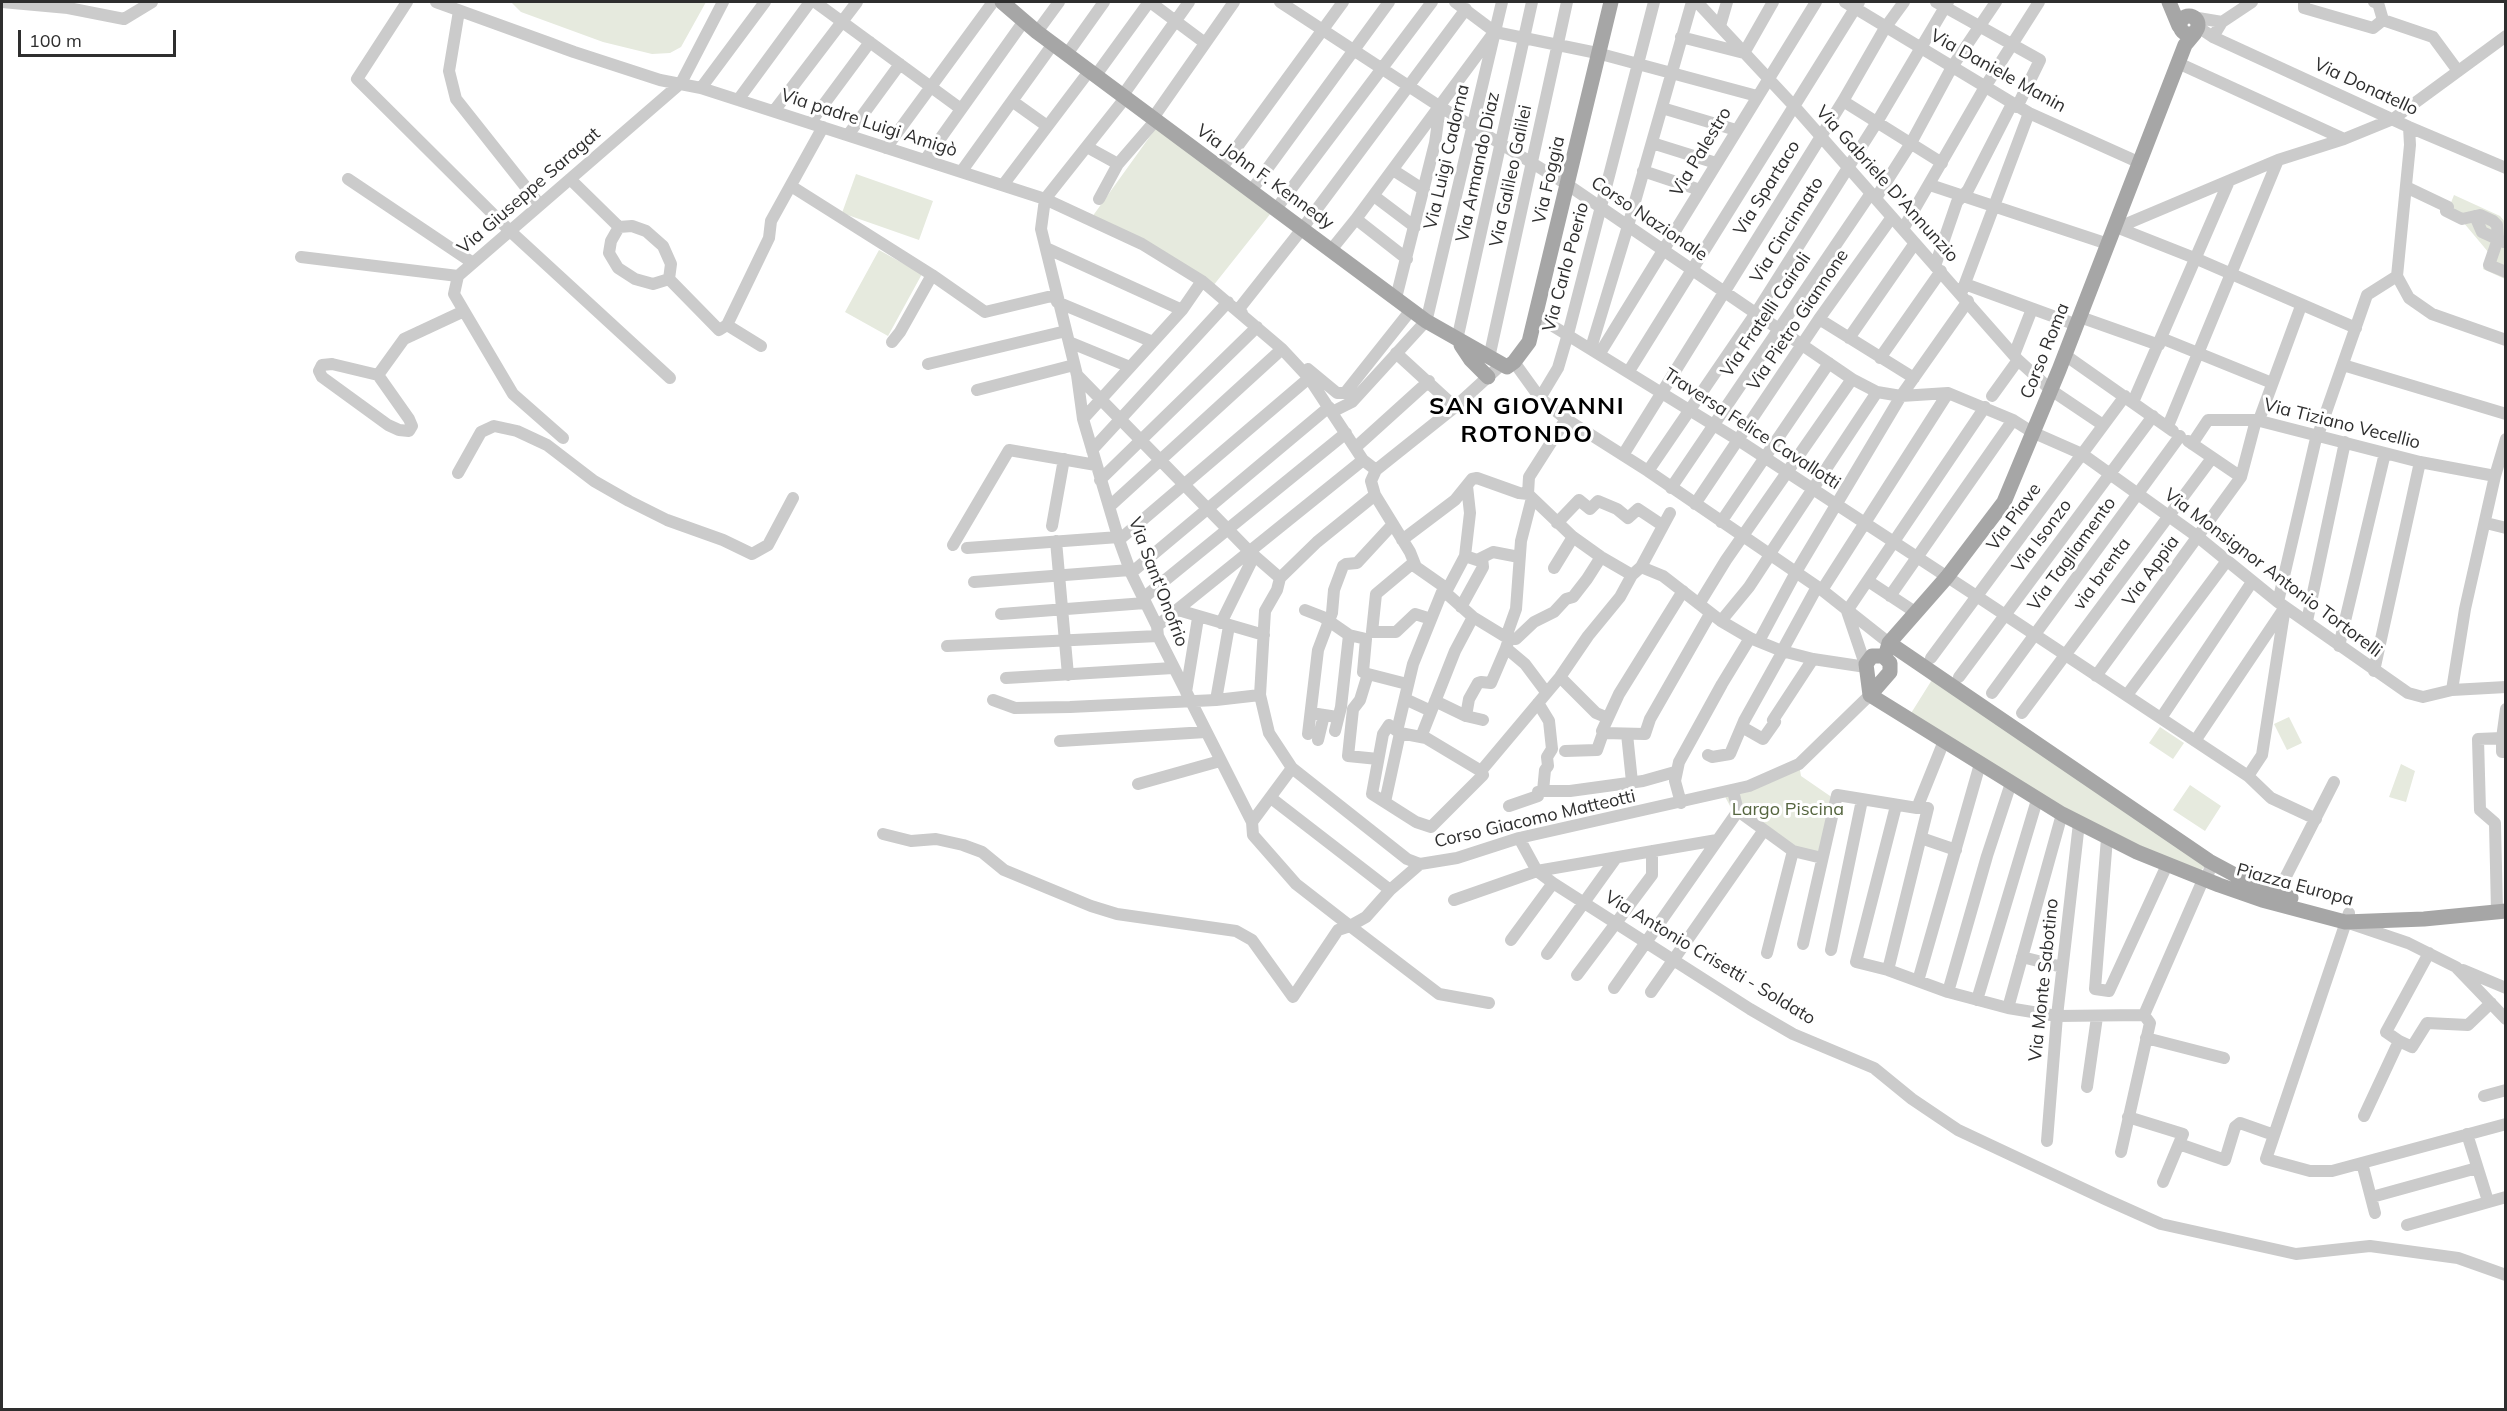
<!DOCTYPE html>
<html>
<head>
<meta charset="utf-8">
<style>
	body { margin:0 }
	#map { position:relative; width:2507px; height:1411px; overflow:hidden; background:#fff; font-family:Mulish,sans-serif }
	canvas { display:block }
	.frame { position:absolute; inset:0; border:3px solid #2e2e2e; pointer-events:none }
	.scale { position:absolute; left:18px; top:30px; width:158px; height:27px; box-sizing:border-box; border:3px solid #2e2e2e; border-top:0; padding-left:8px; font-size:18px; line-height:21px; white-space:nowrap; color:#2e2e2e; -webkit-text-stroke:4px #fff; paint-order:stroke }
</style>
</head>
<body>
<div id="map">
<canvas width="2507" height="1411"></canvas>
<div class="frame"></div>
<div class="scale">100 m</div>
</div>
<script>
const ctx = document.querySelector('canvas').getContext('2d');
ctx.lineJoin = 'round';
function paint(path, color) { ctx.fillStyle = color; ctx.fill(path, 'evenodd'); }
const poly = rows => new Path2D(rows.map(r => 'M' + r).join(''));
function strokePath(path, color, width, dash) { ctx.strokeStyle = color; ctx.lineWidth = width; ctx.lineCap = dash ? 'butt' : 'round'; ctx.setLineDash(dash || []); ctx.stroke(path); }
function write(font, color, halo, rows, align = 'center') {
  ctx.font = font + ' Mulish,sans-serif'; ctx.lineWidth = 6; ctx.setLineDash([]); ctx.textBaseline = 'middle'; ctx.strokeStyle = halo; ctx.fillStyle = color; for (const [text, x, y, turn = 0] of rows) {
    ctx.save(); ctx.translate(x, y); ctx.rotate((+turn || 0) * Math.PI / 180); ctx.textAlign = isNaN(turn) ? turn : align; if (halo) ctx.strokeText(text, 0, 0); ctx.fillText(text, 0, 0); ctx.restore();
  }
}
paint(poly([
	[511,2,706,2,681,47,670,53,652,54,603,42,521,12],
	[1156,128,1271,213,1213,286,1092,217],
	[856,174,933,201,919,240,842,213],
	[2454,195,2500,216,2505,222,2505,279,2483,269,2489,253,2463,222,2446,215],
	[879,250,922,274,888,336,845,312],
	[1935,675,2209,861,2196,877,2107,838,1908,718],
	[2289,717,2302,743,2287,750,2274,724],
	[2160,727,2184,743,2173,759,2149,743],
	[1799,764,1801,776,1833,798,1816,861,1736,817,1723,793],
	[2401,764,2415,771,2406,802,2389,797],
	[2190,785,2221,806,2205,831,2173,810]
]), '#e6eade');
strokePath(poly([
	[2,2,68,8,124,19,152,2],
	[407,2,357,79,510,231,670,378],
	[436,2,574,52,660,80,701,88,1045,199,1142,244,1202,281,1282,349,1309,378,1363,460,1376,470],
	[815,2,961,109],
	[1150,2,1205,43],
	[1280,2,1439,106,1568,185,1852,379,1877,392,1901,396,1948,393,2013,420,2032,432,2082,454,2198,537,2278,602,2408,693,2423,697,2452,690,2506,687],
	[1455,2,1495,32,1597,53,1757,96],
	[1697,2,1794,106,2018,360,2051,390,2103,425],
	[1845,2,2029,113,2138,162],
	[1936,2,2040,60,2017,107],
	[2304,2,2304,8,2373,28,2383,20],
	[2374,2,2378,3,2383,20],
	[459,11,449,71,456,99,540,205],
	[2192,17,2222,22],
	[2383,20,2433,37,2458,71],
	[1720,26,1727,2],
	[2198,27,2213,37,2409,127,2506,168],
	[1037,32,1059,2],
	[1681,37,1744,53,1773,2],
	[2213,37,2222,22,2252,2],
	[1067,54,1104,2],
	[2178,63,2344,139],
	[1096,75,1149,2],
	[701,88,765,2],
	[1123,95,1189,2],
	[738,100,810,2],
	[1012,101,1047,126],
	[1843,101,1942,163],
	[1662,108,1736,130],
	[774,111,857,2],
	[1153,118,1234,2],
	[810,123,870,42],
	[2409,127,2410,145,2397,276,2409,298,2432,314,2506,340],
	[848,135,900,64],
	[1652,143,1716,163],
	[1087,147,1118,164],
	[886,148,993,2],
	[925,160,1024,21],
	[1221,169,1343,2],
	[1393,170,1424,190],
	[1643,171,1700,190],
	[961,172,1053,44],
	[348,179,473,263],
	[570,179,619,227,632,226,646,231,663,246,671,264,669,279,719,330,727,325],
	[1003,185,1090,70],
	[1930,185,2108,244],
	[791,186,932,275,985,312,1056,295],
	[2406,187,2448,207,2446,211,2462,219,2480,215,2493,221,2497,225,2498,239,2489,265,2506,272],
	[1251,191,1389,2],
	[1374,196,1415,227],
	[1876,198,1911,143,1952,67,1996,2],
	[1045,199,1041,229,1077,375,1083,419,1119,540,1131,573,1157,626,1158,636,1252,822,1253,835,1296,884,1350,926,1366,917,1390,890,1420,864],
	[1045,199,1126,97],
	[1099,199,1118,164,1156,120],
	[1276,209,1432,2],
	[2475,216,2482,232,2504,242],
	[1356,219,1407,259],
	[619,227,611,241,609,253,618,268,635,279,653,284,669,279],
	[2116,227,2197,259,2356,328],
	[2119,227,2278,160,2344,139,2393,119,2506,36],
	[1903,229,1985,87,2039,2],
	[1046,248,1182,310],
	[1331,250,1356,219,1492,35],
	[301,257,458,276],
	[1935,266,1957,202,1968,190,2012,104],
	[1965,284,2077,325],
	[1961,294,2029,113],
	[1396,298,1435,143,1440,107],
	[1057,302,1153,342],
	[464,311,513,394,563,438],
	[1242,313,1238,310,1302,229,1466,9],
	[1535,315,1738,440,1978,597,2248,776,2271,798,2316,819],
	[2080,317,2159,345],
	[1423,319,1428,314,1502,2],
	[1819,319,1914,378],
	[1849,338,1915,243],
	[2161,338,2272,383],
	[1457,340,1532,2],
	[892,342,900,332,932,275],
	[1069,342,1130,367],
	[761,346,727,325,769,238,771,221,823,127],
	[1591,348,1628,226,1692,2],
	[1396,353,1455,407],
	[1600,353,1816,2],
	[2014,355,2032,309],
	[2065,355,2173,431],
	[1489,358,1567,2],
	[1880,358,1941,271],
	[1514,362,1540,398,1566,419,1648,471,1822,590,1889,643],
	[332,364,378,375,409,419,412,426,409,431,399,430,388,425,322,377,319,371,322,365,332,364],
	[928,364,1066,331],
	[1501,365,1455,407,1376,470,1371,481,1375,495,1317,542,1280,578,1277,590,1265,611,1260,695,1269,733,1292,768,1407,859,1420,864,1457,858,1519,838,1749,786,1799,764,1870,695],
	[2343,365,2506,414],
	[1308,369,1337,393,1345,393,1411,310],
	[1629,371,1859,2],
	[378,375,404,339,464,311,454,294,458,276,681,83,723,2],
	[1077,375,1249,551,1280,578],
	[977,390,1074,365],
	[1992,396,2018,360],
	[1540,398,1558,368,1568,334,1654,2],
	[2133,402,2229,181],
	[1332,412,1352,402,1426,321],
	[1083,419,1182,310,1202,281],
	[1566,419,1529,477,1528,494,1573,537,1601,557,1632,575,1641,567,1663,576,1721,621,1750,638,1782,651,1813,659,1866,667,1847,611],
	[2259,420,2301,306],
	[2168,426,2278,160],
	[2318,435,2367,295,2397,276],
	[2188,441,2241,477],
	[2192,444,2208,420,2256,420,2420,462,2495,476],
	[1356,447,1429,381],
	[1092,450,1228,302],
	[1623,455,1843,101,1885,28,1904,2],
	[1648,471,1756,313,1877,122,1948,2],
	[458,473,481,432,494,426,517,431,547,445,594,481,629,501,667,520,723,540,752,554,768,545,793,498],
	[1100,480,1257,327],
	[1671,488,1871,193],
	[1375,495,1410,552,1416,567,1446,588,1447,590,1446,593,1473,617,1509,639,1506,648,1525,664,1546,692],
	[1695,504,1819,319,1892,217],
	[1110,506,1282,349],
	[1721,522,1829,363],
	[1557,523,1579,500,1590,509,1598,501,1617,509,1628,518,1638,509,1662,525],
	[2486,523,2506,528],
	[1052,526,1064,459],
	[1119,540,1309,378],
	[1402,540,1455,500,1472,479,1477,478,1519,493,1528,494],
	[1056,541,1068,675],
	[953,545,1009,450,1096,465],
	[967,548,1119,537],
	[1769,555,1877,392],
	[1465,556,1477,560,1493,552,1519,557],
	[1641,567,1670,513],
	[1554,568,1573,537],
	[1131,573,1329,407],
	[1868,581,1915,612],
	[974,582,1130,570],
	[1447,590,1465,556,1470,513,1467,486],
	[1822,590,1948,393],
	[1446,593,1442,592,1413,664,1397,731,1389,725,1383,734,1372,794,1416,822,1431,827,1483,775,1481,771],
	[1890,596,2013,420],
	[1142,599,1346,433],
	[2278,602,2317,434],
	[1699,604,1726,560,1852,379],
	[1461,607,1483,567,1482,558],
	[1178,610,1264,635],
	[1305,610,1323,617,1349,635,1366,639],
	[1847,611,1985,407],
	[1001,614,1145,603],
	[1721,621,1749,587,1770,555],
	[2307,621,2345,442],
	[1221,623,1254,556],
	[1157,626,1363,460],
	[1372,632,1376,594,1413,563],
	[1372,632,1396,632,1415,614,1431,619],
	[1506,637,1516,609,1521,541,1532,498],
	[1366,639,1363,672,1368,674,1360,700,1353,709,1348,756,1378,759],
	[1509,639,1516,639,1534,622,1554,612,1566,599,1573,597,1587,579,1601,557],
	[1759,641,1796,572,1901,396,1968,301],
	[947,646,1158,636],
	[2339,646,2385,453],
	[1782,651,1817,587],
	[1931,658,2125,396],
	[2374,671,2420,462],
	[1368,674,1407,684],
	[2096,676,2241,477,2256,420],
	[1560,677,1596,713,1608,718],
	[1959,677,2153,416],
	[1006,678,1173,668],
	[2452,690,2465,609,2495,476,2506,439],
	[1186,692,1198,618],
	[1992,693,2180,436],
	[2127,695,2226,562],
	[1405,699,1431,711],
	[993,700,1015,708,1070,707,1216,700,1260,695],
	[1216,700,1229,626],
	[1435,701,1466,716,1469,699,1478,683,1481,682,1491,683,1506,648],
	[1538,703,1549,721,1552,749,1547,757,1548,766,1545,770,1543,791],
	[1311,713,1337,717],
	[2022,713,2212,458],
	[1466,716,1483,720],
	[2161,718,2252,582],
	[1742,727,1763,739,1775,722,1773,720,1813,659],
	[1335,731,1341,707,1349,635],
	[1397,731,1400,733,1426,738,1481,771],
	[1603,733,1645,734,1650,719,1710,614],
	[1308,734,1318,650,1332,613,1334,590,1343,566,1346,564,1357,563,1393,524],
	[1627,734,1632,782],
	[1421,737,1455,651,1473,617],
	[2502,738,2502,752,2506,752],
	[1318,740,1324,715],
	[1060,741,1206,732],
	[2195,741,2283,610],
	[1565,751,1597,750,1603,733,1602,731,1619,694,1683,591],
	[1708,755,1712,757,1730,754,1744,721,1783,651],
	[1481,771,1560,677,1588,636,1620,597,1632,575],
	[2248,776,2262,755,2285,607],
	[1138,784,1220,761],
	[1733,791,1738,811,1793,851,1822,858],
	[1271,798,1390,890],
	[1385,802,1400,733],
	[1681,803,1675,781,1679,762,1722,684,1750,638],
	[1509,806,1538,796,1538,792,1543,791,1570,791,1643,781,1675,772],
	[1896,806,1856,962,1888,970,1948,992,2008,1008,2057,1016,2144,1015],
	[1252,822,1292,768],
	[883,834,911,841,936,839,963,845,982,852,1004,870,1091,906,1117,914,1236,931,1252,940,1293,997,1338,930,1350,926,1439,994,1489,1003],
	[1519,838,1537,871,1553,883,1750,1009,1793,1034,1874,1068,1912,1099,1958,1130,2105,1199,2161,1224,2296,1254,2370,1246,2458,1258,2506,1275],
	[1921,838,1956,850],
	[2107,838,2095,989,2109,991,2167,865],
	[2272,898,2277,894,2334,782],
	[1454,900,1537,871,1717,840],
	[2497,912,2495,823,2480,810,2478,739,2502,738,2506,709],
	[2349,913,2266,1159,2310,1171,2332,1171,2506,1124],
	[2349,923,2408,943,2456,967,2506,1019],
	[1511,940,1553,883],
	[1803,944,1837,795,1917,808,1944,741],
	[1831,950,1862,800],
	[1767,953,1793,851],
	[1547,954,1616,858],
	[2022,957,2062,967],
	[1888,970,1928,808,1917,808],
	[2463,970,2506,988],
	[1577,975,1652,875,1652,851],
	[1918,981,1980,764],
	[1614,988,1738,811],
	[1651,992,1764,830],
	[1948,992,1987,856,2011,783],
	[1977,1000,2037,800],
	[2008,1008,2062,814],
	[2146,1038,2224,1058],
	[2399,1041,2386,1032,2429,953],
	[2087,1087,2097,1017],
	[2484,1096,2506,1090],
	[2364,1116,2399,1041,2412,1047,2427,1023,2468,1025,2491,1003],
	[2128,1117,2183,1134,2163,1182],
	[2467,1134,2488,1201],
	[2047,1141,2057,1016,2079,823],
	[2179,1144,2225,1160,2235,1127,2240,1123,2274,1135],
	[2121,1152,2150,1023,2144,1015,2203,880,2208,875,2210,868,2209,861],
	[2362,1163,2375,1213],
	[2372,1197,2477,1168],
	[2407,1225,2506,1197]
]), '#cbcbcb', 12);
strokePath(poly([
	[1002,2,1037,32,1426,321,1507,367,1514,362,1529,342,1611,2],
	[2169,2,2179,26],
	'2180 25a9 9 0 1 1 18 0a9 9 0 1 1-18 0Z',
	[1461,345,1471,360,1488,377],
	[1889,643,2209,861,2250,883,2291,898],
	[1885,657,1889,643,1947,577,2004,502,2059,370,2185,45,2195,33],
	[1870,695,1890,672,1890,663,1883,656,1872,656,1866,664,1870,695,2062,814,2137,852,2219,885,2262,900,2345,922,2424,919,2506,911]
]), '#a6a6a6', 15);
write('18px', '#2e2e2e', '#fff', [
	["Via Daniele Manin",1998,71,29],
	["Via Donatello",2366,87,25],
	["Via padre Luigi Amigò",869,123,18],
	["Via Palestro",1701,152,-59],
	["Via Luigi Cadorna",1447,157,-77],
	["Via Armando Diaz",1478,167,-78],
	["Via Galileo Galilei",1511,176,-78],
	["Via John F. Kennedy",1265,177,36],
	["Via Foggia",1549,180,-77],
	["Via Gabriele D'Annunzio",1887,184,48],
	["Via Spartaco",1767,188,-58],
	["Via Giuseppe Saragat",529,191,-41],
	["Corso Nazionale",1649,219,34],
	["Via Cincinnato",1787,230,-58],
	["Via Carlo Poerio",1566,267,-75],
	["Via Fratelli Cairoli",1766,315,-56],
	["Via Pietro Giannone",1798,320,-56],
	["Corso Roma",2045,351,-68],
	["Via Tiziano Vecellio",2342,424,14],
	["Traversa Felice Cavallotti",1752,429,33],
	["Via Piave",2014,517,-54],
	["Via Isonzo",2042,536,-53],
	["Via Tagliamento",2072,554,-54],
	["Via Appia",2151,571,-54],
	["Via Monsignor Antonio Tortorelli",2273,573,37],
	["via brenta",2102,574,-54],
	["Via Sant'Onofrio",1158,582,69],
	["Corso Giacomo Matteotti",1535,819,-13],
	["Piazza Europa",2295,885,15],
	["Via Antonio Crisetti - Soldato",1710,958,31],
	["Via Monte Sabotino",2044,980,-84]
]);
write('18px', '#566640', '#fff', [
	["Largo Piscina",1788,810]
]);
ctx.letterSpacing = '1.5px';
write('bold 24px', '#000', '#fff', [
	["SAN GIOVANNI",1527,407],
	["ROTONDO",1527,435]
]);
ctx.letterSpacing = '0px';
</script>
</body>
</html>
